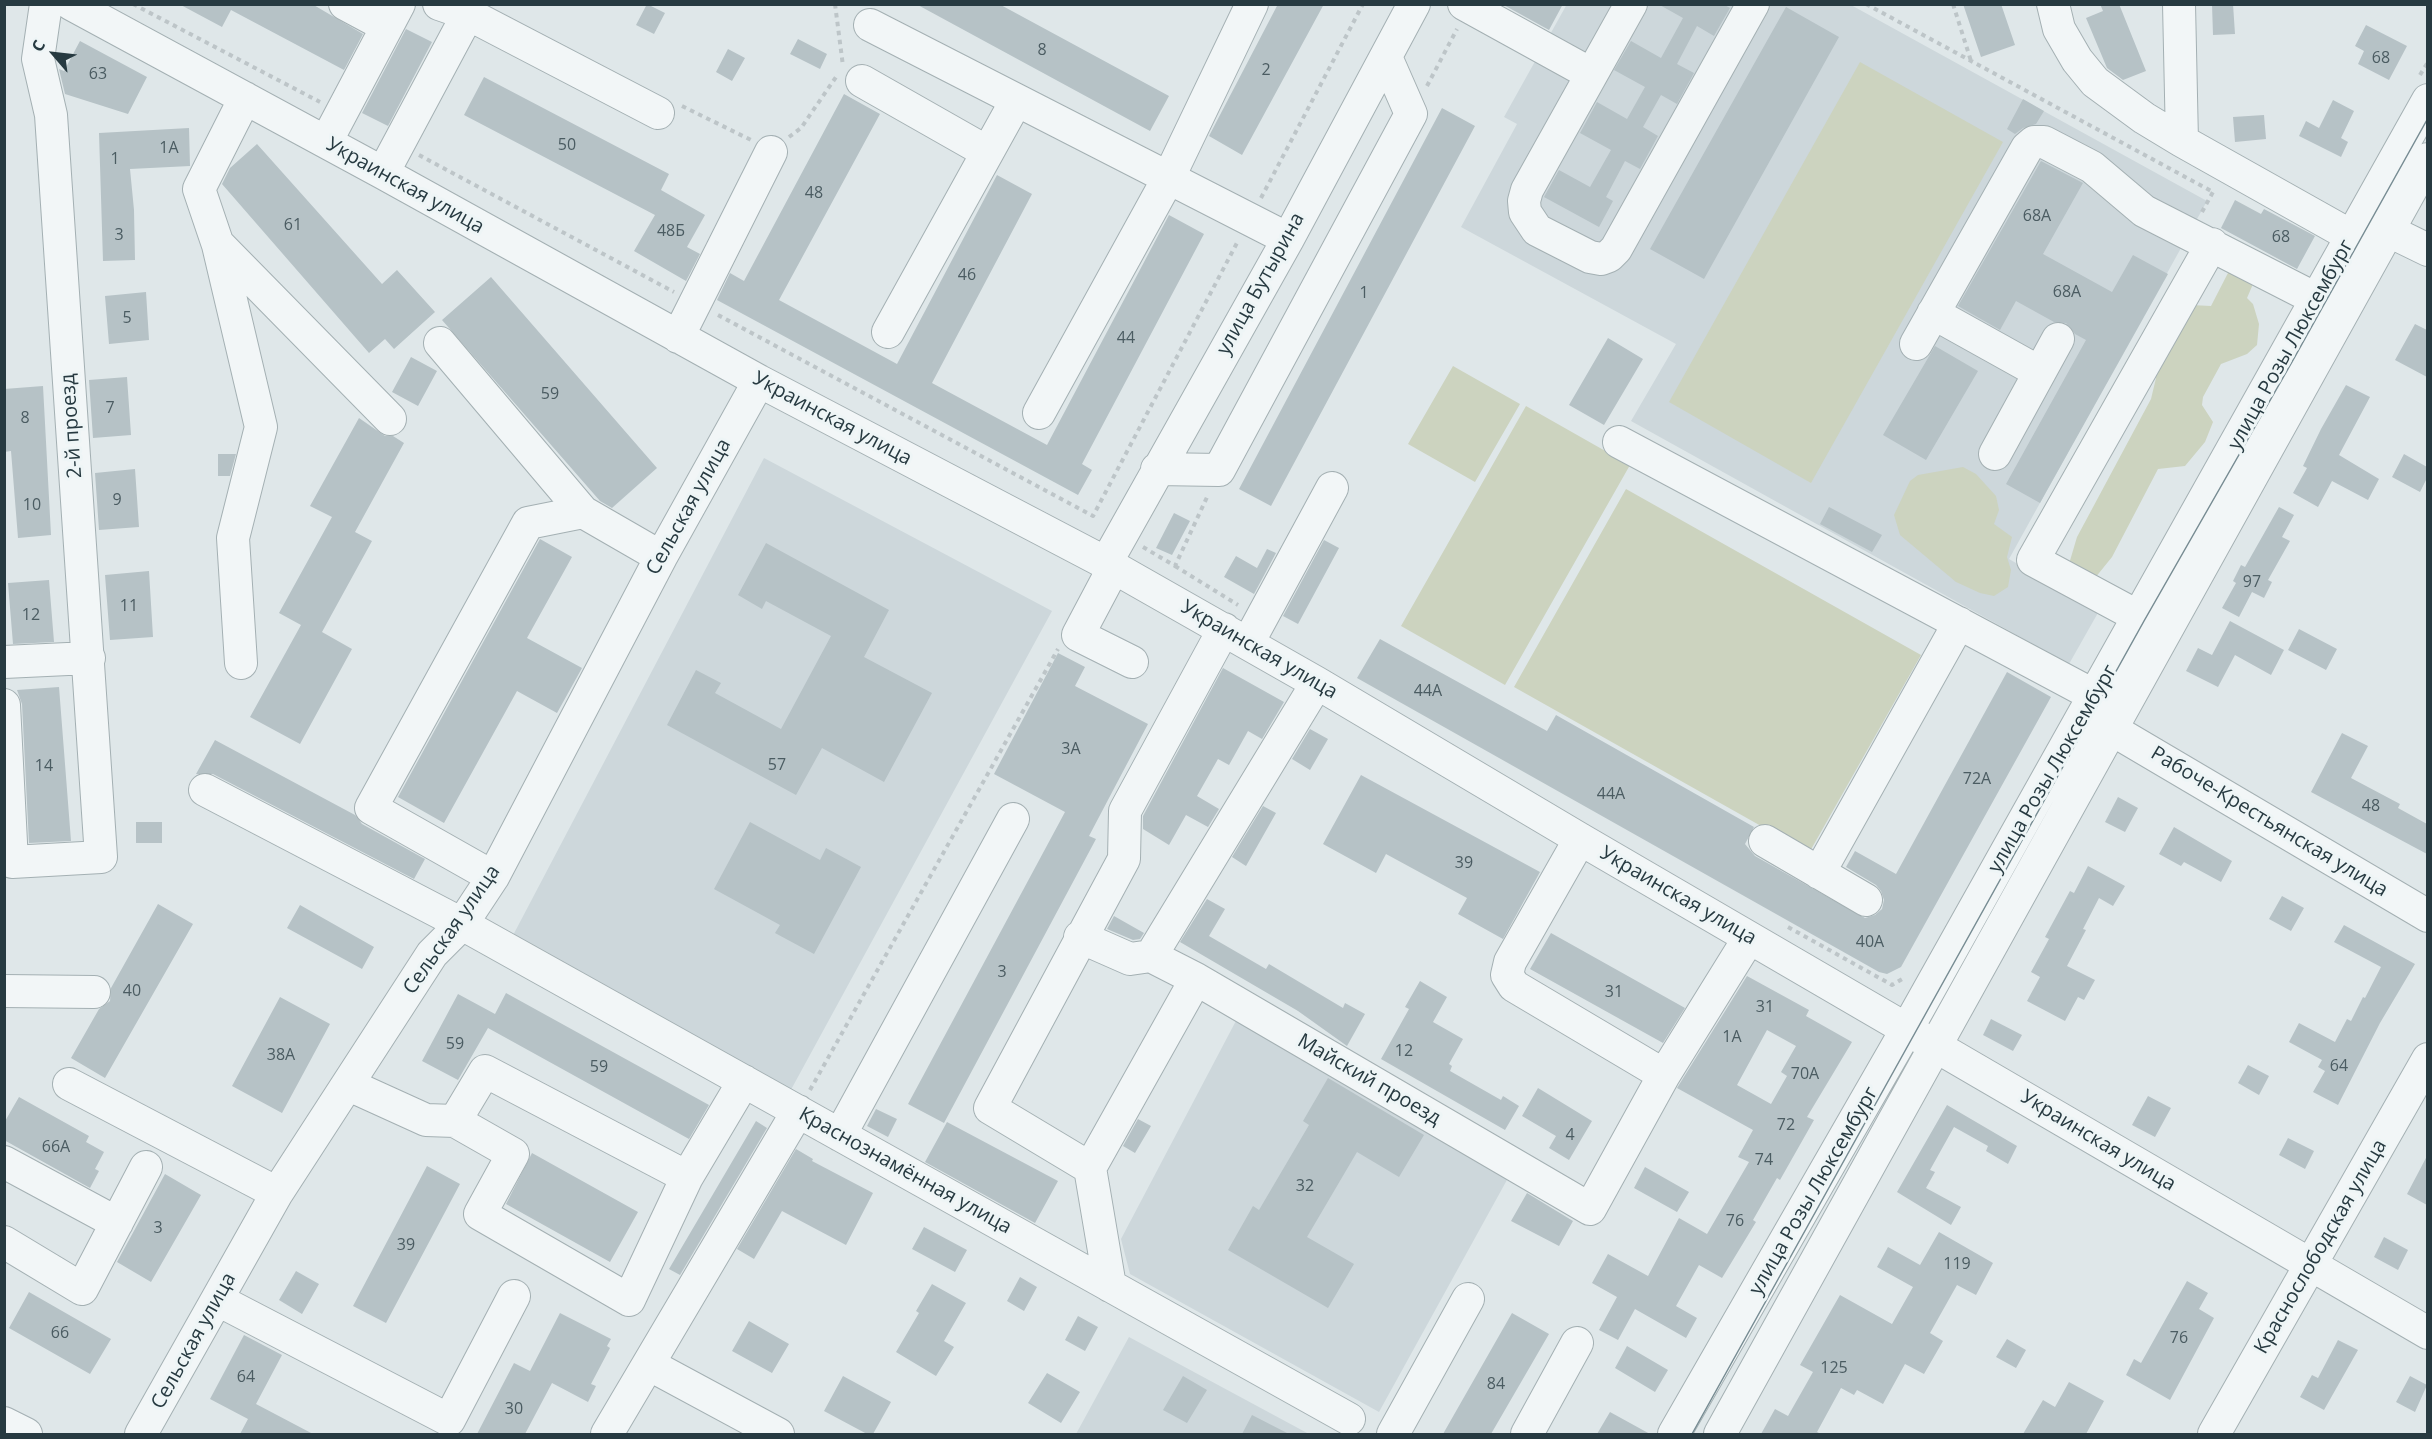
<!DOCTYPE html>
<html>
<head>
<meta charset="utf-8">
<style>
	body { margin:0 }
	#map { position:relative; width:2432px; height:1439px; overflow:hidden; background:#dfe7e9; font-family:"Open Sans",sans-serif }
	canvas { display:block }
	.frame { position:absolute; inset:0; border:6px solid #273a41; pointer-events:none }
	.north { position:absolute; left:24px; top:24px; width:60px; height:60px; -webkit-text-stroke:4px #eef5f6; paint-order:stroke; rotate:298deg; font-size:16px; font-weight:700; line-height:24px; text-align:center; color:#273a41 }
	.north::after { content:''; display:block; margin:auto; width:21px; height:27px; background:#273a41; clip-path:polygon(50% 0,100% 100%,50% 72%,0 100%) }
</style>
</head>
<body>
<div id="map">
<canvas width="2432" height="1439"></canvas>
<div class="frame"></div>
<div class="north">С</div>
</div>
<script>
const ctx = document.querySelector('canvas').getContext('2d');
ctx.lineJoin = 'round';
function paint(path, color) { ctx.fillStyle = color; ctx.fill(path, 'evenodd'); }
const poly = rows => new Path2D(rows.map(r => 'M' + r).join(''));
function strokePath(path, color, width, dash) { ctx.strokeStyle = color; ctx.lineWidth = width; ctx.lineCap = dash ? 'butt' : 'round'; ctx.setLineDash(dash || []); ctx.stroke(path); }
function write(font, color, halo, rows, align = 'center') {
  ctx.font = font + ' "Open Sans",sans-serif'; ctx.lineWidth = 6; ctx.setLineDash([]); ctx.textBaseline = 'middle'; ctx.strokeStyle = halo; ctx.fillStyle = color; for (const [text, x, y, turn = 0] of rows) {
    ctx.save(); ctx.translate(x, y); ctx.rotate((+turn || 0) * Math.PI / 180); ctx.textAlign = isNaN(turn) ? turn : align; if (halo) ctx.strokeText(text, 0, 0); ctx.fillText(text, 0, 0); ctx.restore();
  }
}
paint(poly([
	[1567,4,1851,5,2207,201,2009,559,2099,611,2069,664,1631,421,1676,344,1461,227,1517,124,1504,117],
	[764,458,1052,611,787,1097,510,941],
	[1238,1017,1513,1169,1379,1412,1130,1274,1121,1239],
	[1129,1337,1309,1434,1076,1434]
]), '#cdd7db');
paint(poly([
	[1860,62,2003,142,1811,483,1669,402],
	[2237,267,2256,277,2247,298,2253,304,2259,324,2257,345,2247,354,2221,364,2203,397,2202,405,2213,422,2205,442,2185,466,2158,469,2112,557,2095,578,2069,564,2077,537,2151,399,2156,378,2153,355,2191,305,2211,306,2228,273],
	[1453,366,1520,404,1475,482,1408,444],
	[1526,406,1630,465,1505,685,1401,626],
	[1963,467,1976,474,1996,496,1999,510,1994,524,2012,537,2007,557,2011,570,2008,587,1994,596,1980,593,1956,582,1900,535,1894,515,1910,481,1918,475],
	[1626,489,1921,655,1809,853,1514,687]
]), '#ccd3bf');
paint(poly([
	[179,4,312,4,363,34,344,70,231,10,222,27],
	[647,4,665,13,654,34,636,25],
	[916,4,999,4,1169,96,1150,131],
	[1278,4,1324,4,1242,155,1209,136],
	[1502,4,1563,4,1549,30],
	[1658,4,1723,4,1730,8,1714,36,1697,26,1677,64,1694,73,1677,104,1661,95,1643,127,1658,136,1640,169,1625,161,1606,197,1613,201,1599,227,1544,197,1559,170,1590,187,1611,150,1580,133,1597,102,1627,119,1645,87,1614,70,1631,41,1661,58,1683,18],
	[1963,4,2001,4,2015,45,1981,57],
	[2100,4,2119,4,2146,71,2123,80,2107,68,2086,18,2103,11],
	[2212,4,2233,4,2235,34,2213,35],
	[1786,7,1839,37,1704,279,1650,249],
	[2366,25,2407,46,2389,80,2358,64,2364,51,2355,46],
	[406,29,432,42,388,126,362,113],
	[798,39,827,54,820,69,790,54],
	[80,41,147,77,128,114,65,94,59,69,64,71],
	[728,49,745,58,732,81,716,72],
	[484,77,669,174,661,190,705,215,687,247,700,254,686,281,634,251,655,215,464,115],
	[844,94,880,114,779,300,897,364,997,175,1032,194,932,383,1047,445,1169,215,1204,234,1082,464,1092,470,1078,495,717,300,730,273,744,281],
	[2023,99,2044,111,2036,124,2023,128,2015,134,2007,129],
	[2333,100,2354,111,2341,138,2348,142,2341,157,2299,136,2306,121,2319,128],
	[1442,108,1475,126,1271,506,1239,489],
	[2264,115,2266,139,2235,142,2233,117],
	[189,128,190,166,130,169,134,210,135,260,103,261,99,133],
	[257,144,382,284,397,270,435,312,394,349,385,339,369,353,222,184,230,168],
	[2041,161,2083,183,2043,254,2112,292,2133,255,2168,274,2040,503,2006,484,2086,340,2075,334,2066,323,2054,322,2016,301,2000,330,1958,306],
	[2235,200,2261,214,2264,209,2315,236,2297,269,2221,228],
	[491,277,657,468,612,508,600,501,442,320],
	[146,292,149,340,109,344,105,296],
	[2415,324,2427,330,2427,377,2395,360],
	[1608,338,1643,359,1604,425,1569,405],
	[1935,346,1978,371,1926,460,1883,435],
	[411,357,437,371,418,406,392,392],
	[127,377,131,435,93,438,89,380],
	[2346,385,2370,397,2339,455,2379,479,2368,500,2332,481,2318,507,2293,493,2307,468,2303,466,2321,429],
	[43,386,51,535,18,538,11,451,4,452,4,389],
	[359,418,385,436,393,436,404,443,355,532,372,541,322,632,352,649,300,744,250,717,301,625,279,613,332,517,310,506],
	[218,454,236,454,230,476,218,476],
	[2404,454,2427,467,2427,478,2420,492,2392,477],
	[135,469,139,527,99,530,95,473],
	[1829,507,1882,535,1872,552,1820,524],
	[2279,507,2294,515,2282,537,2290,541,2268,580,2272,582,2264,598,2252,592,2239,617,2222,608,2236,583,2233,581,2241,565,2245,567],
	[1174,513,1190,521,1172,555,1156,548],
	[540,539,572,557,527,638,582,668,557,713,517,691,444,823,398,797],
	[1324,540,1339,548,1298,624,1283,616],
	[766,543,889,610,864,657,932,693,884,782,822,748,796,795,667,725,696,670,721,683,715,693,781,729,831,636,766,601,762,609,738,595],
	[1267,549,1276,553,1254,594,1224,577,1236,556,1257,568],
	[149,571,153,637,110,640,105,575],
	[49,580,54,642,13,644,8,583],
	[2230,621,2284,650,2271,675,2235,655,2218,687,2186,671,2198,648,2212,655],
	[2299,629,2337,649,2326,670,2288,650],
	[1380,639,1547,731,1556,715,1754,827,1745,844,1755,856,1865,918,1875,915,1882,909,1884,900,1881,891,1876,885,1846,867,1855,851,1896,874,2007,672,2051,697,1901,967,1887,974,1879,972,1357,678],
	[1058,653,1085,667,1075,686,1148,724,1089,836,1096,839,944,1123,908,1104,1065,812,994,774],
	[1223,668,1284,702,1262,739,1248,731,1229,765,1218,759,1197,796,1219,809,1208,827,1186,815,1169,845,1143,829,1143,816],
	[59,687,71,841,29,843,22,704,17,690],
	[1310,729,1328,739,1310,770,1292,759],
	[2342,733,2368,746,2351,778,2400,804,2398,808,2427,824,2427,854,2311,792],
	[215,740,355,815,362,824,425,859,414,879,213,774,196,774],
	[1361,775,1540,872,1503,939,1458,914,1467,898,1386,854,1376,873,1323,844],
	[2118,797,2138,808,2125,832,2105,822],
	[1263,806,1276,813,1246,866,1232,857],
	[136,822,162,822,162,843,136,843],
	[750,822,820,860,826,848,861,867,814,954,775,933,780,925,714,889],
	[2174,827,2232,861,2221,882,2184,862,2181,866,2159,854],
	[2088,866,2125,886,2113,906,2099,898,2083,929,2086,930,2067,966,2095,980,2084,1000,2078,997,2065,1021,2027,1001,2040,977,2031,972,2049,939,2045,937,2070,891,2074,893],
	[2282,896,2304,908,2291,931,2269,919],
	[1207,899,1225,909,1209,936,1266,969,1269,964,1343,1008,1345,1003,1365,1014,1347,1046,1298,1011,1180,942],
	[158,904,193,924,105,1078,71,1058,99,1009,110,1001,111,988],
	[300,905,374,947,362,969,287,928],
	[1114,916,1144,933,1140,939,1133,940,1107,929],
	[2344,925,2415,964,2380,1023,2338,1105,2313,1092,2325,1071,2318,1067,2322,1060,2289,1042,2299,1023,2335,1042,2347,1019,2351,1021,2363,997,2365,998,2381,967,2334,942],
	[1551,933,1685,1008,1663,1043,1530,969],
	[1747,976,1809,1010,1806,1016,1852,1042,1807,1117,1814,1120,1780,1180,1777,1178,1753,1220,1756,1222,1722,1278,1699,1265,1676,1306,1697,1318,1686,1338,1635,1309,1618,1340,1599,1330,1617,1297,1592,1283,1608,1254,1648,1276,1679,1218,1707,1234,1749,1162,1738,1157,1753,1130,1677,1088],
	[1767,1030,1796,1046,1781,1072,1787,1076,1771,1104,1737,1085],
	[1420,981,1447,997,1433,1022,1463,1039,1449,1064,1452,1066,1450,1071,1501,1100,1503,1096,1519,1106,1505,1130,1381,1059,1409,1009,1405,1007],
	[506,993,709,1105,689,1139,488,1028,458,1080,422,1061,458,994,495,1014],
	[280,997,330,1024,282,1113,232,1086],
	[1991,1019,2022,1035,2013,1051,1983,1035],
	[2248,1065,2269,1076,2259,1095,2238,1083],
	[1328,1078,1424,1135,1399,1177,1357,1152,1307,1237,1354,1264,1328,1308,1228,1250,1253,1206,1259,1210,1309,1125,1303,1121],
	[1538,1088,1592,1121,1569,1160,1549,1148,1556,1136,1522,1116],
	[2148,1096,2171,1108,2155,1137,2132,1125],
	[19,1097,89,1136,86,1142,104,1152,95,1169,99,1171,90,1188,4,1140,4,1123],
	[1947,1105,2017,1146,2008,1164,1986,1151,1988,1146,1954,1127,1930,1170,1935,1172,1926,1188,1961,1207,1951,1225,1897,1192],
	[876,1109,897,1119,888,1137,867,1126],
	[1138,1119,1151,1126,1135,1153,1123,1146],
	[756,1121,767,1128,680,1275,669,1269],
	[947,1122,1058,1181,1035,1223,925,1162],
	[2288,1138,2314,1151,2305,1169,2279,1155],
	[796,1149,813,1159,812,1161,873,1193,846,1245,782,1211,754,1259,737,1249],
	[532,1153,638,1212,610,1262,506,1204],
	[2427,1156,2427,1205,2407,1194],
	[427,1166,460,1184,386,1323,353,1306],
	[1645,1167,1689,1192,1677,1212,1634,1188],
	[165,1174,201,1195,151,1282,117,1262],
	[1527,1193,1573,1221,1559,1246,1511,1221],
	[924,1227,967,1250,955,1272,912,1249],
	[1939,1232,1993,1263,1976,1295,1957,1285,1930,1333,1943,1341,1924,1374,1905,1364,1883,1404,1857,1390,1854,1395,1841,1388,1817,1432,1821,1434,1761,1434,1775,1409,1788,1416,1813,1372,1800,1365,1840,1295,1892,1324,1913,1287,1877,1267,1888,1247,1920,1265],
	[2384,1237,2408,1250,2398,1270,2374,1257],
	[296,1271,319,1284,302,1314,279,1300],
	[1020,1277,1037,1287,1024,1311,1007,1301],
	[2187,1281,2208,1293,2199,1309,2214,1318,2170,1400,2126,1375,2134,1359,2141,1363],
	[932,1284,966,1303,944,1341,954,1347,936,1376,896,1352,919,1313,916,1311],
	[29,1292,111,1339,90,1374,9,1328],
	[560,1313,611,1339,607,1346,610,1348,591,1384,596,1386,588,1402,552,1383,525,1434,477,1434,514,1363,530,1371],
	[1512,1313,1549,1334,1491,1434,1443,1434],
	[1078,1316,1098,1327,1085,1351,1065,1340],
	[749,1321,789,1344,772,1373,732,1351],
	[244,1335,282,1355,256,1404,313,1434,240,1434,248,1419,210,1399],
	[2007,1339,2026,1350,2016,1368,1996,1357],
	[2338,1340,2358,1350,2324,1410,2300,1397,2312,1375,2318,1378],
	[1627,1346,1668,1370,1655,1392,1615,1368],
	[1047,1373,1080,1392,1061,1423,1028,1403],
	[843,1376,891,1402,873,1434,867,1434,824,1411],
	[1183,1376,1207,1390,1187,1423,1163,1410],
	[2410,1376,2427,1385,2415,1412,2396,1402],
	[2069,1382,2104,1401,2086,1434,2023,1434,2043,1400,2055,1407],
	[1610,1412,1650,1434,1597,1434],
	[1252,1415,1289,1434,1242,1434]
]), '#b6c2c6');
const minor = poly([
	[71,4,383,173,759,381,1106,563,1317,683,1580,839,2428,1333],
	[345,4,386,26],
	[439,4,468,14],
	[1464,4,1591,74],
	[1631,4,1527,190,1524,201,1525,212,1537,230,1590,257,1601,259,1609,256,1616,249,1753,4],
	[2053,4,2059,29,2077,60,2095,82,2144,118,2182,141],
	[2179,4,2182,141,2369,246],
	[870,25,1288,239],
	[862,81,987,152],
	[326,142,399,4],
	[383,173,468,14,658,113],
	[2389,231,2428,250],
	[219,245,390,419],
	[1933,313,2039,372],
	[888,332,1016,101],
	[678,337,771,152],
	[440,343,583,512],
	[1916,344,2027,148,2034,142,2044,142,2092,167,2144,211,2316,299],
	[1039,413,1169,177,1252,4],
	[1619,442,2095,696],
	[1995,454,2058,339],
	[1157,469,1219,470,1411,114,1386,57],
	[1106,563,1288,239,1414,4],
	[1114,567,1078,635,1132,662],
	[2139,617,2033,560,2212,244],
	[1248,643,1332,488],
	[4,662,89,658],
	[241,663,233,538,261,427,218,245,199,189,245,98],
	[1317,683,1151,956,1196,979,1590,1209,1664,1075,1749,938],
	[4,705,12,862,101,857,51,115,38,59,46,4],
	[2111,729,2428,916],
	[205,790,462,924,1349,1419],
	[1580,839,1510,962,1507,975,1514,986,1664,1075],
	[1765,841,1866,900],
	[1819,873,1959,623],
	[493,877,371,808,528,523,583,512,661,557],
	[1080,937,1130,959,1151,956],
	[4,991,94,992],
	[69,1084,277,1193],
	[349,1085,426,1120,455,1121,485,1071,687,1177,629,1300,480,1214,513,1154,455,1121],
	[840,1135,1013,819],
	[4,1162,117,1223],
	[1090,1168,1196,979],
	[687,1177,744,1081],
	[4,1242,82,1289,146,1167],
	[1110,1286,1090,1168,990,1108,1124,859,1125,811,1224,629],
	[218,1300,449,1420,514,1296],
	[650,1365,778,1434],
	[4,1423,26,1434],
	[141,1434,277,1193,432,954,462,924,493,877,661,557,759,381],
	[607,1434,798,1111],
	[1393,1434,1468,1299],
	[1527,1434,1577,1343],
	[1674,1434,1907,1029,2428,100],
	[1720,1434,2428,159],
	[2214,1434,2428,1059]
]);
strokePath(minor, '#a4b0b3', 34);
strokePath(poly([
	[133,4,320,102],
	[835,4,843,66],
	[1866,4,2213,192],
	[1953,4,1971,61],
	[2420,75,2428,62],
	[1427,86,1457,29],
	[682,106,751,140],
	[789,137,801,128,836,77],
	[419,155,674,292],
	[1261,198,1363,4],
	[2202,212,2214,190],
	[718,315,1093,516,1238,241],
	[1143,547,1175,566,1208,495],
	[1175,566,1238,605],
	[1788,927,1892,985,1904,978],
	[810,1090,1058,649]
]), '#bdc5c8', 4, [4.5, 4.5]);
strokePath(minor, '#f2f6f7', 32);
strokePath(poly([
	[1692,1434,2144,621,2292,362,2428,118]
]), '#778c93', 1.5);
write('16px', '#4b5c62', null, [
	["8",1042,50],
	["68",2381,58],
	["2",1266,70],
	["63",98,74],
	["50",567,145],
	["1А",169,148],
	["1",115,159],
	["48",814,193],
	["68А",2037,216],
	["61",293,225],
	["48Б",671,231],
	["3",119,235],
	["68",2281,237],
	["46",967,275],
	["68А",2067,292],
	["1",1364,293],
	["5",127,318],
	["44",1126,338],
	["59",550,394],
	["7",110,408],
	["8",25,418],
	["9",117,500],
	["10",32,505],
	["97",2252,582],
	["11",129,606],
	["12",31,615],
	["44А",1428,691],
	["3А",1071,749],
	["57",777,765],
	["14",44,766],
	["72А",1977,779],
	["44А",1611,794],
	["48",2371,806],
	["39",1464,863],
	["40А",1870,942],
	["3",1002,972],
	["40",132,991],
	["31",1614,992],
	["31",1765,1007],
	["1А",1732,1037],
	["59",455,1044],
	["12",1404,1051],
	["38А",281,1055],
	["64",2339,1066],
	["59",599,1067],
	["70А",1805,1074],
	["72",1786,1125],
	["4",1570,1135],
	["66А",56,1147],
	["74",1764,1160],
	["32",1305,1186],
	["76",1735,1221],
	["3",158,1228],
	["39",406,1245],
	["119",1957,1264],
	["66",60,1333],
	["76",2179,1338],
	["125",1834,1368],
	["64",246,1377],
	["84",1496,1384],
	["30",514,1409]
]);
write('20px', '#273a41', '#eef5f6', [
	["Украинская улица",405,186,29],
	["улица Бутырина",1261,284,-61],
	["улица Розы Люксембург",2291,345,-61],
	["Украинская улица",832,419,28],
	["2-й проезд",72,426,-94],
	["Сельская улица",689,507,-61],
	["Украинская улица",1259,650,30],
	["улица Розы Люксембург",2053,769,-60],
	["Рабоче-Крестьянская улица",2269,822,31],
	["Украинская улица",1678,896,30],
	["Сельская улица",452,930,-55],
	["Майский проезд",1369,1080,30],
	["Украинская улица",2098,1141,31],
	["Краснознамённая улица",905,1171,29],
	["улица Розы Люксембург",1814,1191,-60],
	["Краснослободская улица",2321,1247,-60],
	["Сельская улица",194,1341,-61]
]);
</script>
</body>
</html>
